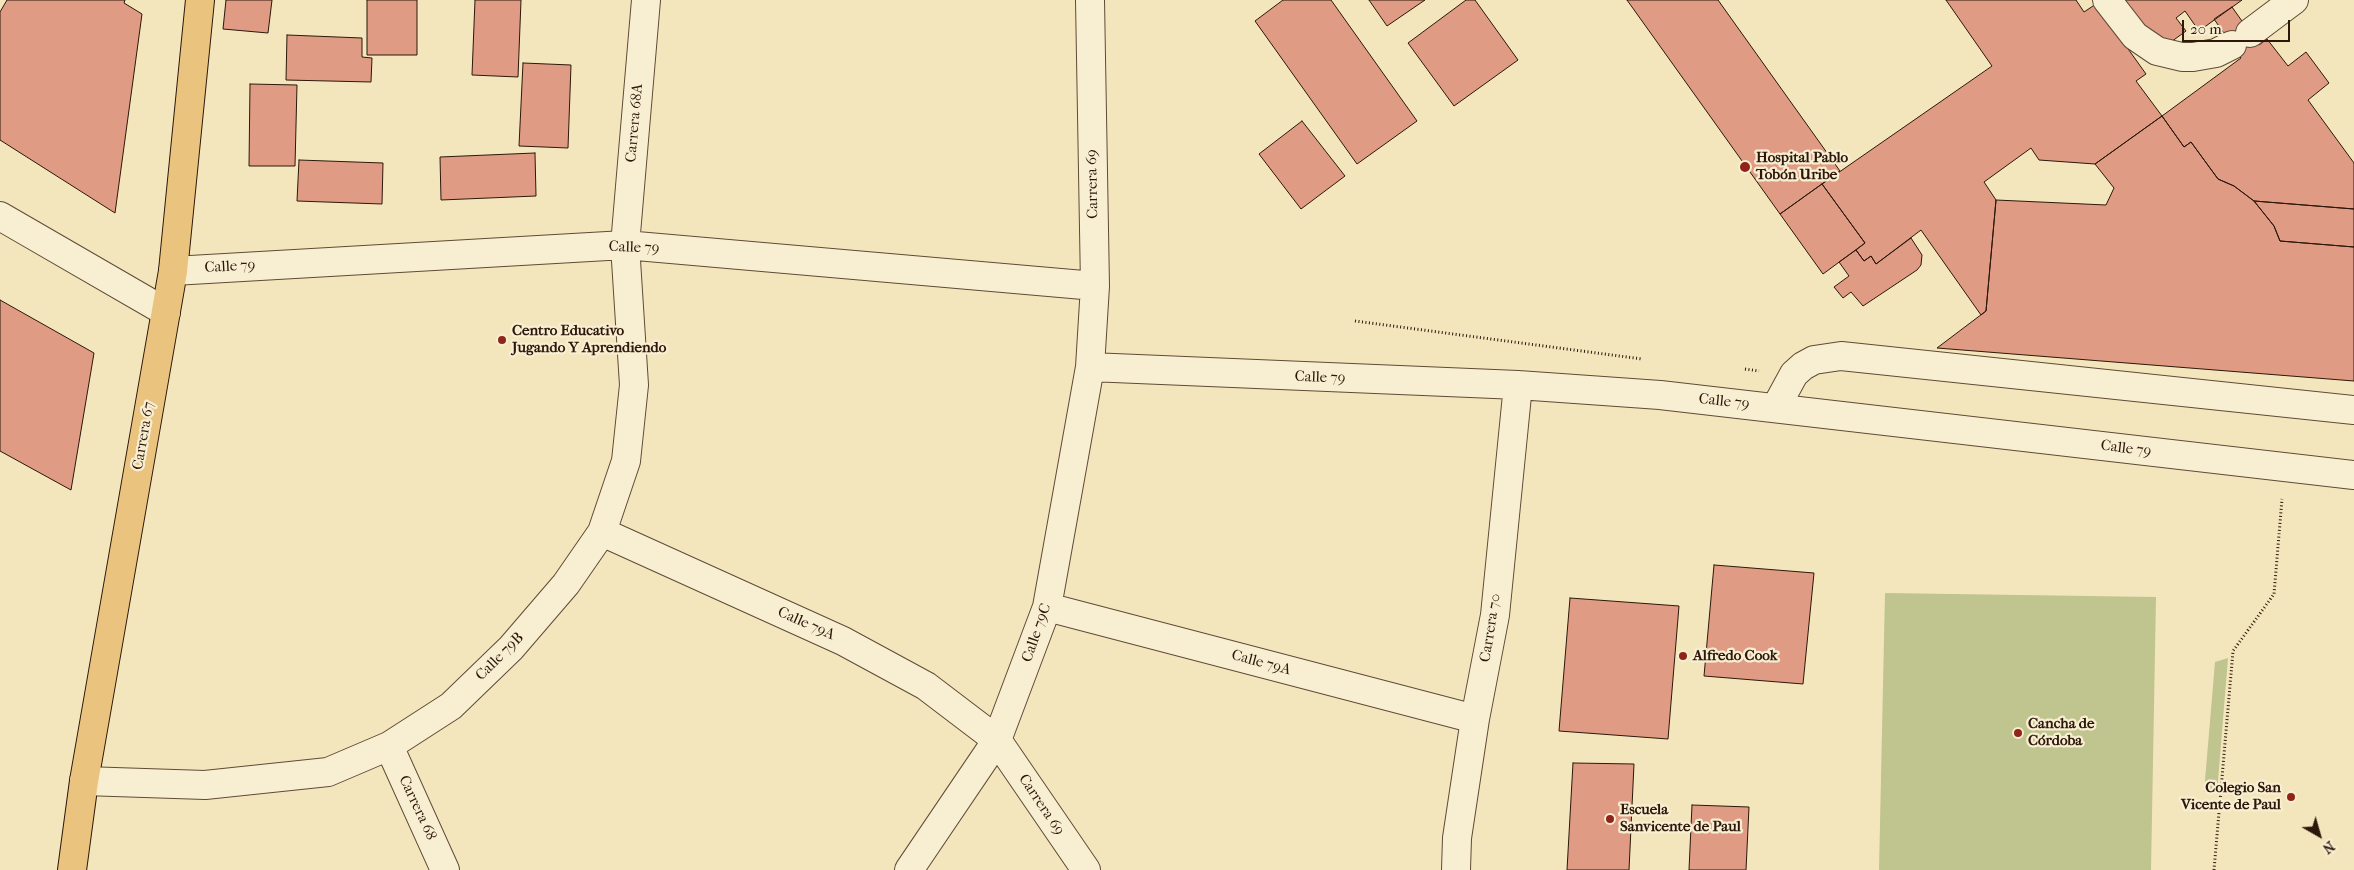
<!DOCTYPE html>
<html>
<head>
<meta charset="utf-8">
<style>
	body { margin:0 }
	#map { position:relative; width:2354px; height:870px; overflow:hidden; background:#f4e6bc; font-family:"IM FELL French Canon",serif }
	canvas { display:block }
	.north { position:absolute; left:2294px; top:810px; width:50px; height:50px; -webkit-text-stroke:4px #f8efd3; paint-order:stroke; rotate:142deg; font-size:14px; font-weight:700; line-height:20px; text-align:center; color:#2c170a }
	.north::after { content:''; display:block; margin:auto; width:18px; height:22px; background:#2c170a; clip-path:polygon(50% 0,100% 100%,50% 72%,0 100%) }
	.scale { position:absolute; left:2182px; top:20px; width:108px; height:22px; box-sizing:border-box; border:2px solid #2c170a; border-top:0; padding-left:6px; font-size:15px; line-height:18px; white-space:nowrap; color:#2c170a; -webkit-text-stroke:4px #f8efd3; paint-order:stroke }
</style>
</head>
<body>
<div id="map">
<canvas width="2354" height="870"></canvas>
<div class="north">N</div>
<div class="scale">20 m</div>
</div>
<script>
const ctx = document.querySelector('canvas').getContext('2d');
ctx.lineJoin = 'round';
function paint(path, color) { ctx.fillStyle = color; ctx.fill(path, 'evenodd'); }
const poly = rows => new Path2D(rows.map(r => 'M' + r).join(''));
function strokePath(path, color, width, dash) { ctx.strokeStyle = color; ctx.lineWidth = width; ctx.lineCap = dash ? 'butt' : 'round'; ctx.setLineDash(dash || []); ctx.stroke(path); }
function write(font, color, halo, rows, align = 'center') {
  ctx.font = font + ' "IM FELL French Canon",serif'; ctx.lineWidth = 4.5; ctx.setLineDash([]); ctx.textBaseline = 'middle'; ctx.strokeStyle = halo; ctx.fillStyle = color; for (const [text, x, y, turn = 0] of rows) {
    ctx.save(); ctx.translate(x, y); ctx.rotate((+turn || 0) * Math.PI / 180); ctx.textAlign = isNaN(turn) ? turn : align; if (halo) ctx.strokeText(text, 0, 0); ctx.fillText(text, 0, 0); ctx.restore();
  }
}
paint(poly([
	[1885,593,2156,597,2151,870,1879,870],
	[2228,658,2217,793,2204,792,2215,662]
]), '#c0c48e');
const building = poly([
	[7,0,125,0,124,3,142,14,115,213,0,140,0,12,7,0],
	[226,0,272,0,268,33,223,29,226,0],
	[367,0,417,0,417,55,367,55,367,0],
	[475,0,521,0,518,77,472,75,475,0],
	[1283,0,1331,0,1417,121,1357,164,1255,21,1283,0],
	[1369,0,1425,0,1387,26,1369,0],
	[1466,0,1475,0,1518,60,1454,106,1408,43,1466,0],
	[1627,0,1718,0,1840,171,1780,214,1627,0],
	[1946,0,2076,0,2084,12,2096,4,2146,74,2136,81,2162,116,2095,164,2039,160,2031,148,1984,182,1996,200,1986,311,1981,315,1921,230,1876,264,1871,256,1864,261,1856,250,1865,243,1822,184,1992,66,1946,0],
	[2124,0,2242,0,2199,31,2185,11,2176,18,2186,31,2160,50,2124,0],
	[2232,7,2259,45,2267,39,2288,66,2306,52,2329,83,2308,100,2354,163,2354,209,2254,201,2234,186,2218,179,2191,142,2184,147,2162,116,2241,58,2214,19,2232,7],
	[287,35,362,38,362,57,372,58,371,82,286,80,287,35],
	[523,63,571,65,568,148,519,146,523,63],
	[250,84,297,85,295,166,249,166,250,84],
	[2162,116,2184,147,2191,142,2218,179,2234,186,2254,201,2274,226,2280,241,2354,247,2354,381,1937,348,1986,311,1996,200,2106,205,2114,188,2095,164,2162,116],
	[1302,121,1345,176,1301,209,1259,154,1302,121],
	[535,153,536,196,441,200,440,157,535,153],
	[299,160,383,163,382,204,297,201,299,160],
	[1822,184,1865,243,1823,274,1780,214,1822,184],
	[2254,201,2354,209,2354,247,2280,241,2274,226,2254,201],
	[1911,238,1922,255,1921,265,1917,270,1863,306,1851,292,1843,298,1834,287,1849,276,1839,262,1856,250,1864,261,1871,256,1876,264,1911,238],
	[0,300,94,353,71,490,0,451,0,300],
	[1714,565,1814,573,1803,684,1704,676,1714,565],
	[1570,598,1679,606,1668,739,1559,731,1570,598],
	[1573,763,1634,764,1629,870,1567,870,1573,763],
	[1692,805,1749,807,1746,870,1689,870,1692,805]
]);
paint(building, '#df9b83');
strokePath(building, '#2c170a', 1);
const minor = poly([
	[2107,0,2135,36,2157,51,2182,57,2193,57,2216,53,2232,45],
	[2250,33,2294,0],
	[0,216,166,312],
	[173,271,625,245,1095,286],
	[1090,367,1518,385,1660,395,2354,475],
	[1776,407,1794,374,1803,366,1814,360,1841,356,2354,410],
	[602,532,843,641,926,686,997,740,1086,870],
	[1047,607,1475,719],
	[389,746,445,870],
	[84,781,205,785,328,772,389,746,451,706,511,648,566,584,602,532,626,461,634,385,625,245,646,0],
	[909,870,997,740,1047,607,1090,367,1095,286,1090,0],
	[1456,870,1457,838,1475,719,1495,615,1518,385]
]);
const major = poly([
	[72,870,84,781,173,271,200,0]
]);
strokePath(minor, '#5e4b36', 30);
strokePath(major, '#2c170a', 30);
strokePath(poly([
	[1355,321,1642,359],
	[1745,369,1759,371],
	[2214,870,2233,651,2274,594,2282,499]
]), '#2c170a', 3, [1, 2.5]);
strokePath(minor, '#f8efd3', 28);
strokePath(major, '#eac37e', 28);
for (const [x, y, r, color] of [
	[1745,167,6,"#8f2418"],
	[502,340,5,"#8f2418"],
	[1683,656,5,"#8f2418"],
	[2018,733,5,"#8f2418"],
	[2291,797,5,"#8f2418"],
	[1610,819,5,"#8f2418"]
]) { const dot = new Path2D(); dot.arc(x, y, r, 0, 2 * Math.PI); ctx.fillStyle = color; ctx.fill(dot); strokePath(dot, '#f8efd3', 2); }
write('15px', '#2c170a', '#f8efd3', [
	["Carrera 68A",635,123,-85],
	["Carrera 69",1093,184,-91],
	["Calle 79",634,248,2],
	["Calle 79",230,267,-3],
	["Calle 79",1320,378,2],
	["Calle 79",1724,402,6],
	["Carrera 67",144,436,-80],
	["Calle 79",2126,449,7],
	["Calle 79A",806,624,24],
	["Carrera 70",1491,628,-81],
	["Calle 79C",1037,633,-71],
	["Calle 79B",500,657,-45],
	["Calle 79A",1261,663,15],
	["Carrera 69",1041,805,56],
	["Carrera 68",417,808,65]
]);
write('bold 15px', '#2c170a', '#f8efd3', [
	["Hospital Pablo",1756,158],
	["Tobón Uribe",1756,175],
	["Centro Educativo",512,331],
	["Jugando Y Aprendiendo",512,348],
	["Alfredo Cook",1693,656],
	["Cancha de",2028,724],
	["Córdoba",2028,741],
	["Colegio San",2281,788,"right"],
	["Vicente de Paul",2281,805,"right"],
	["Escuela",1620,810],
	["Sanvicente de Paul",1620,827]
], 'left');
</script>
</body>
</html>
